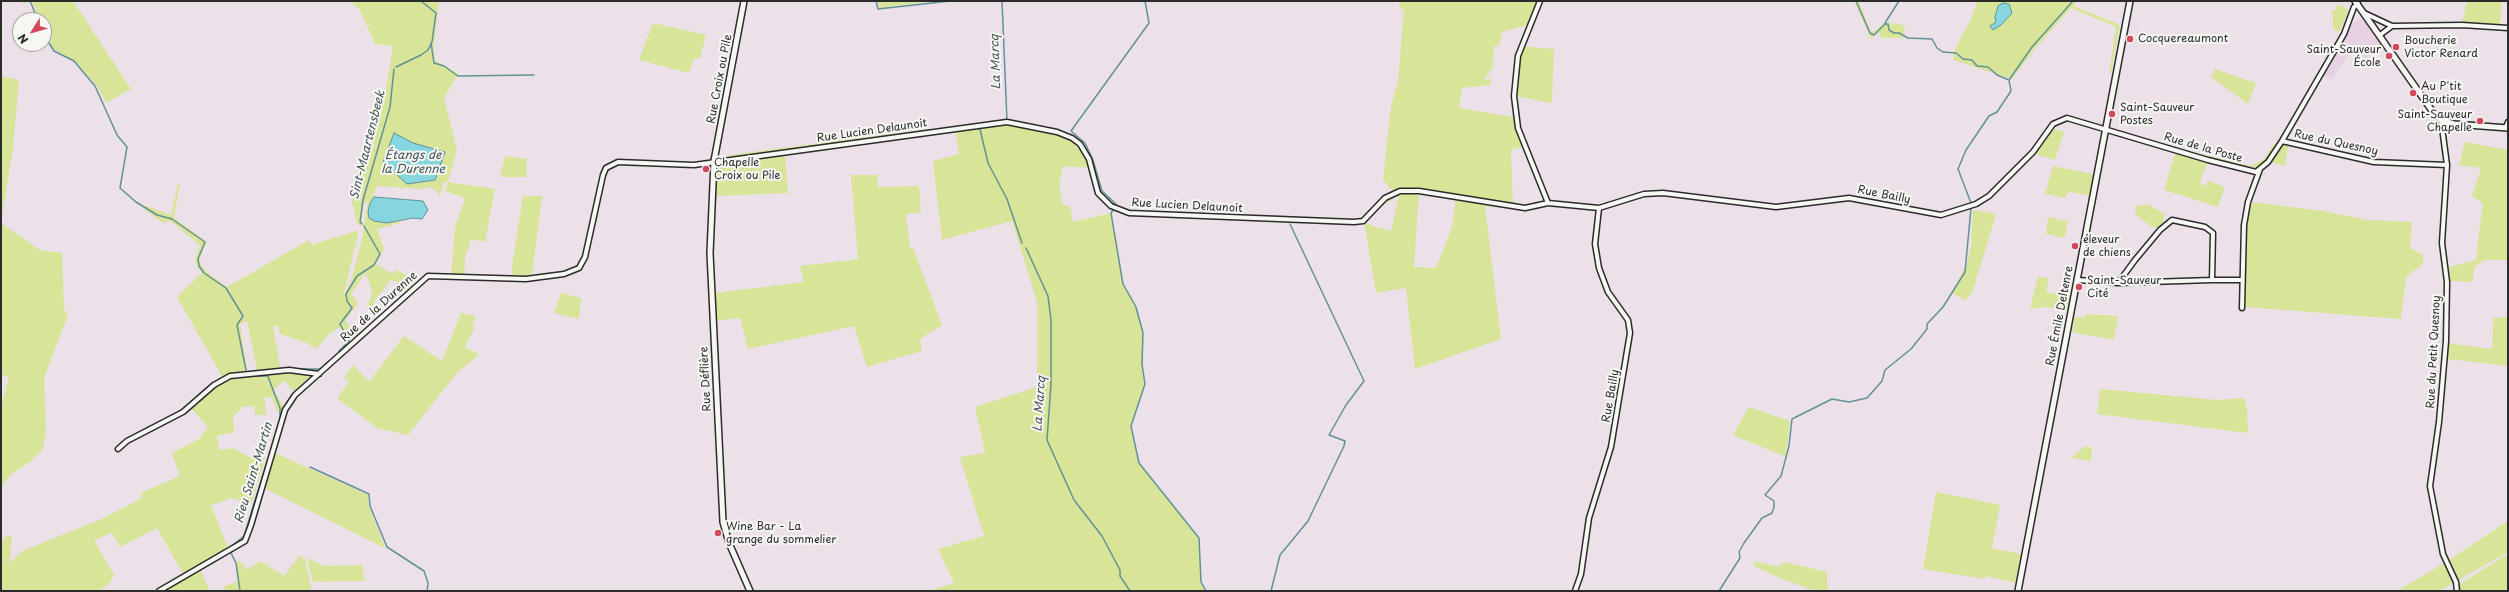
<!DOCTYPE html>
<html>
<head>
<meta charset="utf-8">
<style>
	body { margin:0 }
	#map { position:relative; width:2509px; height:592px; overflow:hidden; background:#ede1e9; font-family:"Playpen Sans",sans-serif }
	canvas { display:block }
	.frame { position:absolute; inset:0; border:2px solid #2b2b2b; pointer-events:none }
	.north { position:absolute; left:12px; top:12px; width:40px; height:40px; box-sizing:border-box; background:#f6f6f2; border:1px solid #a5a5a2; border-radius:50%; rotate:233deg; font-size:11px; font-weight:700; line-height:16px; text-align:center; color:#2b2b2b }
	.north::after { content:''; display:block; margin:auto; width:14px; height:18px; background:#d1495b; clip-path:polygon(50% 0,100% 100%,50% 72%,0 100%) }
</style>
</head>
<body>
<div id="map">
<canvas width="2509" height="592"></canvas>
<div class="frame"></div>
<div class="north">N</div>
</div>
<script>
const ctx = document.querySelector('canvas').getContext('2d');
ctx.lineJoin = 'round';
function paint(path, color) { ctx.fillStyle = color; ctx.fill(path, 'evenodd'); }
const poly = rows => new Path2D(rows.map(r => 'M' + r).join(''));
function strokePath(path, color, width, dash) { ctx.strokeStyle = color; ctx.lineWidth = width; ctx.lineCap = dash ? 'butt' : 'round'; ctx.setLineDash(dash || []); ctx.stroke(path); }
function write(font, color, halo, rows, align = 'center') {
  ctx.font = font + ' "Playpen Sans",sans-serif'; ctx.lineWidth = 4; ctx.setLineDash([]); ctx.textBaseline = 'middle'; ctx.strokeStyle = halo; ctx.fillStyle = color; for (const [text, x, y, turn = 0] of rows) {
    ctx.save(); ctx.translate(x, y); ctx.rotate((+turn || 0) * Math.PI / 180); ctx.textAlign = isNaN(turn) ? turn : align; if (halo) ctx.strokeText(text, 0, 0); ctx.fillText(text, 0, 0); ctx.restore();
  }
}
paint(poly([
	[2363,17,2383,47,2365,59,2355,47,2331,80,2323,75,2350,25]
]), '#e7d2e3');
paint(poly([
	[14,1,73,1,131,89,106,103,98,87,76,62,52,48,44,32,44,20,39,20,32,1,26,2,26,4],
	[350,1,439,1,434,45,435,60,458,74,444,98,457,150,448,182,495,189,485,242,470,239,469,250,466,250,464,274,473,276,451,275,455,227,465,198,445,191,448,182,444,182,439,198,438,193,431,187,419,189,377,186,370,203,387,223,398,220,400,223,377,229,384,249,376,264,393,274,395,270,403,273,414,283,404,292,402,290,405,285,403,283,390,280,382,292,378,295,371,309,367,307,372,294,370,283,365,274,361,276,362,278,351,295,356,299,357,305,345,321,357,334,349,341,340,327,330,333,316,349,307,343,280,334,278,326,273,326,280,368,257,370,247,321,240,324,247,370,222,376,177,297,202,273,197,267,195,259,200,245,170,221,163,223,144,209,146,206,171,215,177,186,180,182,174,218,207,242,200,256,201,265,208,273,227,287,309,240,311,245,359,230,343,297,351,281,362,239,368,201,364,203,361,227,357,223,352,203,354,178,374,140,384,100,393,46,375,44,360,10],
	[394,133,413,143,445,152,435,180],
	[877,1,936,1,879,8],
	[1400,1,1540,1,1531,24,1502,32,1499,46,1494,46,1492,71,1489,70,1488,75,1485,76,1485,80,1488,80,1490,76,1491,85,1462,88,1459,108,1513,117,1513,97,1514,117,1525,146,1511,150,1513,207,1485,203,1504,208,1485,206,1501,339,1415,369,1406,288,1376,293,1364,221,1375,227,1391,231,1399,195,1379,208,1395,194,1383,180,1391,106,1398,81,1404,10,1399,8],
	[1419,192,1456,198,1452,227,1436,268,1414,267],
	[1854,1,1859,1,1870,31,1873,32,1885,23,1901,24,1905,28,1903,38,1881,38,1879,30,1871,39],
	[1977,1,2077,1,2074,6,2120,25,2111,73,2109,73,2116,27,2071,8,2035,49,2012,79,1953,60,1954,51,1971,19],
	[2467,1,2502,1,2500,25,2462,24],
	[2337,4,2349,10,2339,32,2333,29,2332,10,2336,10],
	[653,23,706,35,700,59,694,58,689,73,639,60],
	[1521,46,1554,49,1552,103,1514,96],
	[2215,69,2256,83,2248,104,2211,77],
	[1,76,19,80,13,148,1,223,40,250,62,253,64,309,68,315,44,378,46,430,43,449,31,461,10,475,1,488,1,407,9,377,1,375],
	[1007,122,1057,132,1080,144,1092,168,1063,166,1059,184,1062,204,1070,207,1073,222,1111,213,1123,284,1136,307,1143,333,1142,364,1145,384,1131,426,1139,463,1199,538,1201,582,1206,591,928,591,954,583,938,549,984,536,960,457,985,453,975,407,1037,387,1037,302,1012,221,942,240,933,161,959,154,955,129],
	[2052,128,2064,132,2055,160,2034,154],
	[928,129,928,131,729,157,729,155],
	[2465,142,2508,150,2508,260,2484,260,2474,268,2473,282,2450,281,2449,267,2476,260,2480,225,2483,203,2472,196,2481,168,2459,165],
	[2275,143,2277,144,2266,161,2257,167,2236,165,2200,156,2201,154,2250,166,2264,159],
	[2285,143,2288,147,2285,166,2270,162,2281,144],
	[2176,150,2208,160,2200,183,2206,186,2208,181,2225,187,2218,207,2164,190],
	[785,153,788,193,714,196,715,167,721,163],
	[505,156,527,159,526,177,500,177],
	[2053,166,2093,174,2089,196,2071,192,2066,194,2066,198,2045,194],
	[851,175,877,175,878,187,919,186,921,212,906,214,910,249,913,248,942,325,920,339,922,351,867,367,854,326,748,349,740,318,715,321,714,293,804,282,800,266,858,259],
	[523,196,542,196,532,274,528,275,537,276,513,278,512,266],
	[2252,202,2323,211,2367,220,2412,222,2410,248,2423,255,2423,264,2406,277,2401,319,2245,307,2246,230],
	[2148,204,2164,214,2164,221,2159,228,2151,227,2135,214,2136,206],
	[1973,210,1996,214,1973,290,1966,301,1952,293,1967,263,1971,248],
	[2048,217,2068,221,2065,238,2046,234],
	[2038,276,2049,279,2046,292,2069,297,2067,310,2045,307,2030,309],
	[561,293,581,298,579,319,554,313],
	[461,313,476,316,472,326,475,327,465,347,479,354,456,374,408,435,377,428,337,398,349,382,344,377,353,365,369,382,404,336,442,361],
	[2085,314,2118,316,2114,340,2072,332,2075,317,2085,318],
	[2508,317,2508,366,2448,359,2441,415,2447,343,2492,349,2493,318],
	[287,373,312,374,294,392,284,380,274,390,284,408,282,411,277,412,272,397,265,397,266,415,255,415,254,406,242,407,233,417,234,432,217,436,219,450,234,448,251,458,253,454,265,459,251,504,232,498,211,505,228,548,183,574,157,528,120,547,112,533,94,540,114,575,110,583,99,591,1,591,1,542,6,536,12,536,10,563,22,551,102,519,142,498,141,493,180,476,172,453,199,439,208,427,191,408,229,377],
	[2100,389,2218,400,2244,398,2247,409,2248,433,2097,414],
	[1749,407,1790,421,1786,457,1733,435],
	[2085,446,2092,448,2091,461,2071,458],
	[275,453,368,495,369,507,385,548,264,488],
	[1936,492,2000,505,1992,548,2021,554,2015,583,1986,576,1985,579,1923,569],
	[2508,521,2508,552,2439,591,2397,591,2446,562],
	[2508,554,2508,591,2460,591,2460,584],
	[300,555,305,560,312,591,225,591,224,586,237,582,236,562,240,561,244,565,245,570,261,561,284,576],
	[307,558,324,566,362,565,365,581,313,582],
	[1755,561,1778,567,1784,562,1827,572,1828,591,1815,591,1780,578,1753,566],
	[200,569,210,591,162,591,172,586]
]), '#d8e497');
const water = poly([
	[2003,3,2009,4,2012,13,2001,25,1993,30,1990,26,1996,22,1995,17,1998,6,2003,3],
	[394,133,413,143,445,152,435,180,407,184,383,162,394,133],
	[374,197,423,201,428,210,422,219,413,218,387,223,374,221,369,218,368,212,370,203,374,197]
]);
paint(water, '#85d6de');
strokePath(water, '#619296', 1);
strokePath(poly([
	[30,1,38,20],
	[876,1,878,9,950,1],
	[1002,1,1007,121],
	[1856,1,1870,33,1874,35,1885,24,1888,24,1889,30,1894,33,1899,33,1908,38,1932,39,1937,48,1943,52,1956,53,1963,59,1972,60,1977,66,1988,67,1997,75,2009,80,2011,91,1997,112,1989,116,1966,150,1958,169,1971,203],
	[1885,23,1899,1],
	[44,35,54,51,74,61,95,86,117,135,127,147,120,188,136,202,157,215,172,219,205,242,198,259,199,266,204,273,226,288,243,316,237,325,246,370],
	[431,43,434,63,444,66,458,76,534,75],
	[396,67,421,55,428,50,432,42,436,13,421,1],
	[2009,80,2032,47,2073,1],
	[980,129,988,163,1007,199,1022,243],
	[1116,204,1102,191,1093,160,1085,143,1071,131,1149,23,1145,1],
	[1113,210,1111,213,1123,284,1136,307,1143,333,1142,364,1145,384,1131,426,1139,463,1199,538,1201,582,1206,591],
	[362,224,360,222,363,200,390,107,394,69],
	[1026,248,1048,296,1051,320,1051,384,1047,440,1074,500,1102,536,1120,570,1120,576,1130,591],
	[339,351,349,341,340,324,352,308,347,301,346,294,357,276,374,265,380,254,364,226],
	[294,369,320,369,329,361],
	[267,371,281,369],
	[253,376,267,376],
	[310,467,369,494,370,506,387,547,424,571,428,583,427,591],
	[229,548,244,536,280,420,280,408,267,374],
	[231,553,236,563,240,591],
	[1271,591,1280,555,1308,521,1344,446,1345,441,1329,435,1346,405,1364,381,1290,224],
	[1719,591,1740,558,1739,552,1744,543,1762,518,1772,513,1774,507,1774,501,1765,495,1781,476,1789,446,1792,419,1832,399,1849,402,1867,398,1882,381,1885,370,1911,349,1927,329,1927,324,1943,307,1965,272,1971,208]
]), '#619296', 1.5);
const minor = poly([
	[1540,1,1518,56,1514,96,1518,128,1548,203],
	[2364,13,2392,26,2462,25,2508,28],
	[2380,35,2392,26],
	[2441,120,2447,165,2442,243,2447,282,2446,341,2439,422,2430,486,2443,554,2456,582,2457,591],
	[2506,127,2508,122],
	[2282,141,2374,162,2447,165],
	[1548,203,1599,208,1644,194,1663,193,1776,207,1849,198,1941,215,1976,204,1989,196,2033,152,2053,124,2067,118,2208,160,2256,172,2268,162,2282,141,2344,34,2354,7,2358,4],
	[2078,280,2118,283,2135,260,2160,230,2172,220,2205,227,2213,233,2212,280,2242,280],
	[2118,283,2212,280],
	[2242,308,2244,225,2248,202,2260,169],
	[118,449,127,441,183,412,214,385,230,376,289,370,319,374],
	[159,591,245,541,251,525,285,410,295,395,428,276,526,279,564,274,579,268,585,257,603,175,606,168,618,162,694,165,1007,122,1057,132,1072,138,1080,144,1089,159,1098,193,1111,206,1129,213,1354,222,1363,221,1385,198,1400,191,1419,191,1525,208,1548,203],
	[1575,591,1581,574,1589,518,1611,447,1630,333,1628,320,1608,292,1599,268,1595,244,1599,208]
]);
const tertiary = poly([
	[744,1,714,161,710,253,723,522,729,543,750,591],
	[2355,1,2435,115,2441,120,2454,124,2508,128],
	[2018,591,2130,1]
]);
strokePath(minor, '#2b2b2b', 7);
strokePath(tertiary, '#2b2b2b', 8);
strokePath(minor, '#f6f6f2', 4);
strokePath(tertiary, '#f6f6f2', 5);
for (const [x, y, r, color] of [
	[2130,39,4,"#d1495b"],
	[2396,47,4,"#d1495b"],
	[2389,56,4,"#d1495b"],
	[2413,93,4,"#d1495b"],
	[2112,114,4,"#d1495b"],
	[2480,121,4,"#d1495b"],
	[706,169,4,"#d1495b"],
	[2075,246,4,"#d1495b"],
	[2079,287,4,"#d1495b"],
	[718,533,4,"#d1495b"]
]) { const dot = new Path2D(); dot.arc(x, y, r, 0, 2 * Math.PI); ctx.fillStyle = color; ctx.fill(dot); strokePath(dot, '#f6f6f2', 1.5); }
write('11px', '#2b2b2b', '#f6f6f2', [
	["Cocquereaumont",2138,39],
	["Boucherie",2404,41],
	["Victor Renard",2404,54],
	["Saint-Sauveur",2381,50,"right"],
	["École",2381,63,"right"],
	["Au P'tit",2421,87],
	["Boutique",2421,100],
	["Saint-Sauveur",2120,108],
	["Postes",2120,121],
	["Saint-Sauveur",2472,115,"right"],
	["Chapelle",2472,128,"right"],
	["Chapelle",714,163],
	["Croix ou Pile",714,176],
	["éleveur",2083,240],
	["de chiens",2083,253],
	["Saint-Sauveur",2087,281],
	["Cité",2087,294],
	["Wine Bar - La",726,527],
	["grange du sommelier",726,540]
], 'left');
write('11px', '#2b2b2b', '#f6f6f2', [
	["Rue Croix ou Pile",720,79,-79],
	["Rue Lucien Delaunoit",872,131,-8],
	["Rue du Quesnoy",2336,143,12],
	["Rue de la Poste",2203,148,16],
	["Rue Bailly",1884,195,11],
	["Rue Lucien Delaunoit",1187,206,3],
	["Rue de la Durenne",379,307,-42],
	["Rue Émile Deltenre",2060,316,-79],
	["Rue du Petit Quesnoy",2434,352,-87],
	["Rue Déflière",706,379,-93],
	["Rue Bailly",1611,396,-80]
]);
write('italic 12px', '#425658', '#f6f6f2', [
	["La Marcq",996,62,-92],
	["Sint-Maartensbeek",368,145,-76],
	["Étangs de",413,156],
	["la Durenne",413,170],
	["La Marcq",1040,404,-86],
	["Rieu Saint-Martin",254,473,-73]
]);
</script>
</body>
</html>
